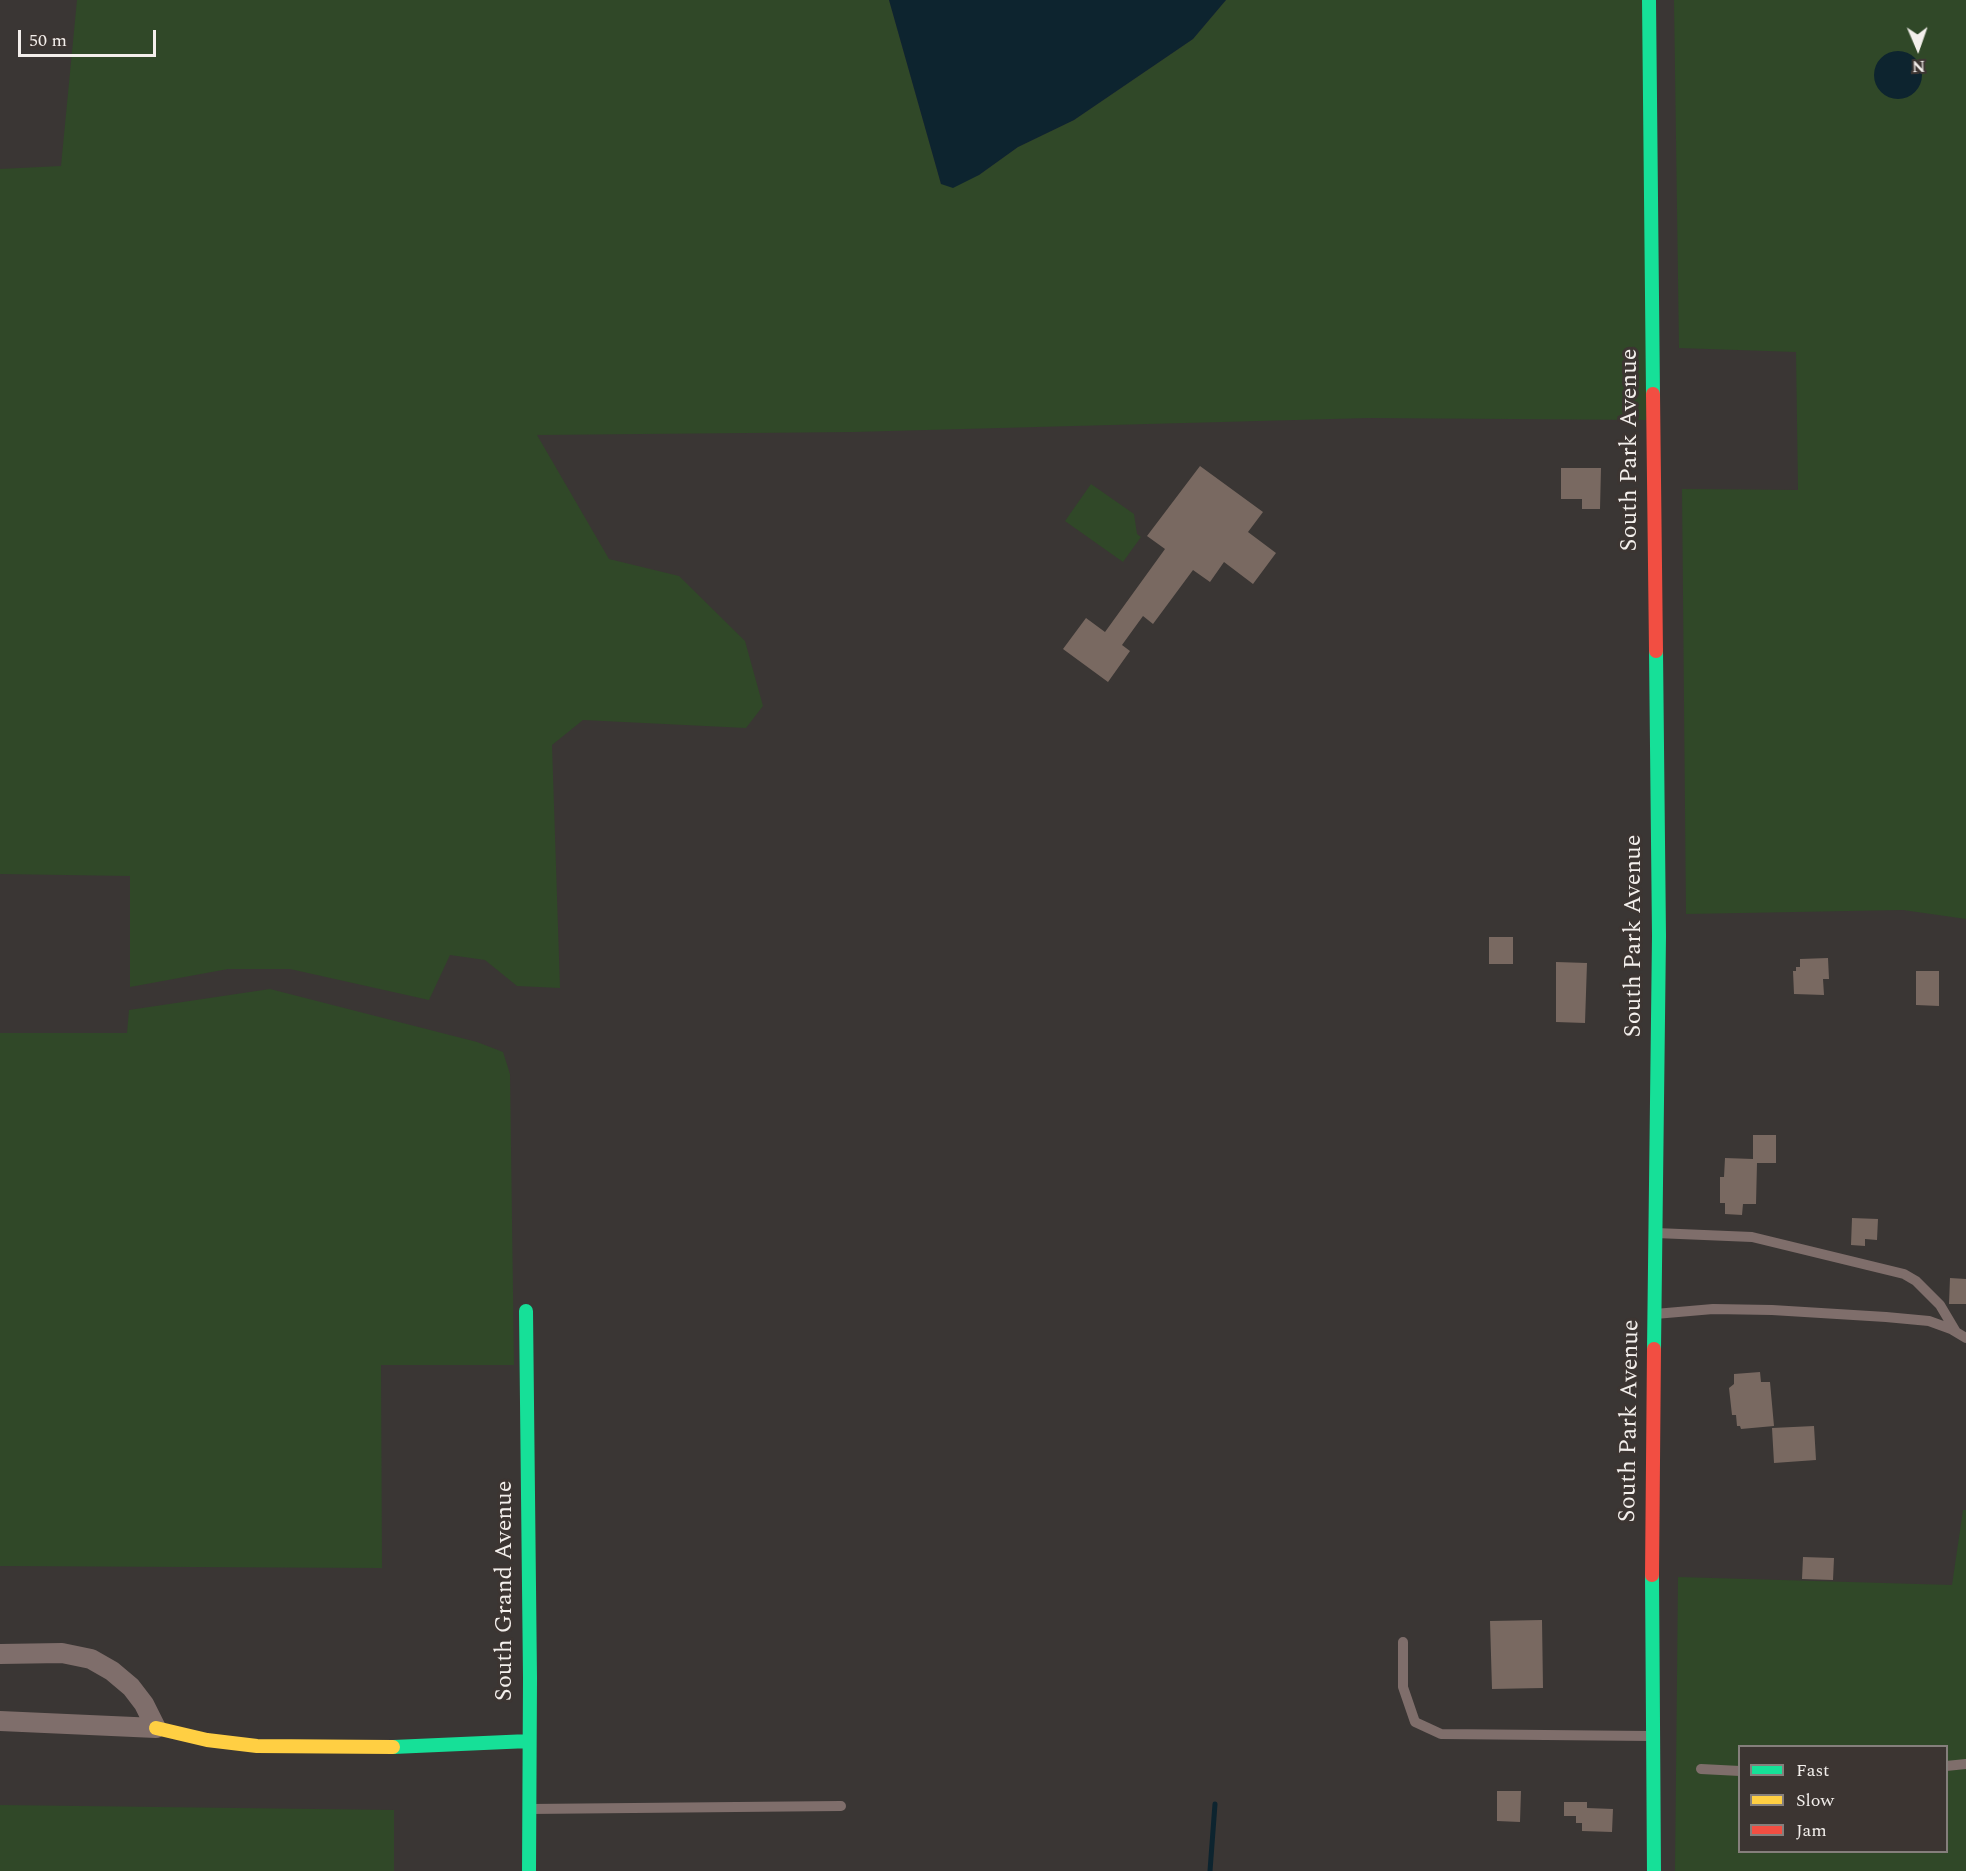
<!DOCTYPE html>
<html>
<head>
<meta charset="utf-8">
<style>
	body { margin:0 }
	#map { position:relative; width:1966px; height:1871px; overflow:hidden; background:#3a3634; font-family:Spectral,serif }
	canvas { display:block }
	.legend { position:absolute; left:1738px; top:1745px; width:210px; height:108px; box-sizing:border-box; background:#3c3532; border:2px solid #857f7c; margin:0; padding:8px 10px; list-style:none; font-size:18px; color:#f3efec }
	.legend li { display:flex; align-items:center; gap:12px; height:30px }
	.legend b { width:30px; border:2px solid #857f7c }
	.north { position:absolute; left:1888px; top:18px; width:60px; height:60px; -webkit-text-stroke:4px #3c3532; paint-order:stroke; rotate:178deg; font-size:16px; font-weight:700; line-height:24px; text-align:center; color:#f3efec }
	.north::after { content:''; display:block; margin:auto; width:21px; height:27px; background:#f3efec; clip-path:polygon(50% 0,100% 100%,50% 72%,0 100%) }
	.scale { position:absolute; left:18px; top:30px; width:138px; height:27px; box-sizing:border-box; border:3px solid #f3efec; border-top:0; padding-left:8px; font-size:18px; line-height:21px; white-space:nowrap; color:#f3efec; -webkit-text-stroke:4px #3c3532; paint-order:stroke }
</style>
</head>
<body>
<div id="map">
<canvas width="1966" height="1871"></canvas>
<ul class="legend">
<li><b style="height:8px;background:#16e098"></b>Fast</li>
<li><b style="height:8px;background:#ffcf43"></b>Slow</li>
<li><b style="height:8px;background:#f24e42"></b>Jam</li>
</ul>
<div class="north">N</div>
<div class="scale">50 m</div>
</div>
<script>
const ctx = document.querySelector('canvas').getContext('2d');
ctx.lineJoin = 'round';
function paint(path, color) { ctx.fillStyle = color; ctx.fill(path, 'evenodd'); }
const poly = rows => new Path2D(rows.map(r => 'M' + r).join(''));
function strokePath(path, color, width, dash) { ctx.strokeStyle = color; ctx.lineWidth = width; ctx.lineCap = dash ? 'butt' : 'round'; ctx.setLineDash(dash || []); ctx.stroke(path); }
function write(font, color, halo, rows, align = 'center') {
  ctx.font = font + ' Spectral,serif'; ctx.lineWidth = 6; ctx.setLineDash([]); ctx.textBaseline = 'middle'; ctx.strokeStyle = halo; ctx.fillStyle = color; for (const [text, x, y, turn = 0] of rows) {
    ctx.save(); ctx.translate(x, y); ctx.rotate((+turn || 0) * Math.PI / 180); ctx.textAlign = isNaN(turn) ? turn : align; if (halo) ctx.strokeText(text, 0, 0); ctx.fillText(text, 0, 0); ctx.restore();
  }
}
paint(poly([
	[77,0,889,0,941,184,979,175,1018,147,1074,120,1193,39,1226,0,1643,0,1648,420,1369,418,853,432,537,435,609,559,679,576,745,641,763,706,746,728,583,720,552,745,560,988,517,986,485,960,450,955,429,1000,290,969,228,969,130,987,130,876,0,874,0,169,61,166],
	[1674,0,1966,0,1966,919,1903,910,1686,914,1682,489,1798,490,1796,352,1679,348],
	[1091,484,1134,514,1137,534,1141,537,1123,562,1065,521],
	[270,989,477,1042,503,1052,510,1074,514,1365,381,1365,382,1568,0,1566,0,1033,127,1033,129,1010],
	[1963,1510,1966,1510,1966,1871,1675,1871,1678,1577,1952,1585],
	[1740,1746,1946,1746,1946,1852,1740,1852],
	[0,1805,394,1810,394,1871,0,1871]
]), '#304828');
paint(poly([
	[889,0,1226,0,1193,39,1074,120,1018,147,979,175,953,188,941,184],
	'1874 75a24 24 0 1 1 48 0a24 24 0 1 1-48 0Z'
]), '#0d242f');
strokePath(poly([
	[1210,1871,1215,1804]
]), '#0d242f', 5);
paint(poly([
	[1200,466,1263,512,1248,532,1276,553,1253,584,1224,562,1210,582,1193,570,1153,624,1143,616,1122,645,1130,651,1108,682,1063,649,1086,618,1105,632,1165,549,1147,536],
	[1561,468,1601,468,1600,509,1582,509,1582,499,1561,499],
	[1489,937,1513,937,1513,964,1489,964],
	[1828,958,1829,979,1823,979,1824,995,1794,994,1793,971,1796,971,1796,967,1800,967,1800,959],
	[1556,962,1587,963,1585,1023,1556,1022],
	[1916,971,1939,971,1939,1006,1916,1005],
	[1753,1135,1776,1135,1776,1163,1757,1163,1756,1204,1743,1204,1742,1215,1725,1214,1725,1203,1720,1203,1720,1177,1724,1177,1725,1158,1753,1159],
	[1852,1218,1878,1219,1877,1240,1865,1239,1865,1246,1851,1245],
	[1950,1278,1966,1279,1966,1304,1949,1304],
	[1760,1372,1761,1382,1770,1382,1774,1426,1741,1429,1740,1426,1737,1426,1736,1415,1732,1415,1729,1388,1734,1384,1734,1374],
	[1814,1426,1816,1460,1774,1463,1772,1428],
	[1803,1557,1834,1558,1833,1580,1802,1579],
	[1542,1620,1543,1688,1492,1689,1490,1621],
	[1497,1791,1521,1791,1520,1822,1497,1821],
	[1564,1802,1587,1802,1587,1808,1613,1809,1612,1832,1582,1831,1582,1823,1576,1823,1576,1816,1564,1816]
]), '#796961');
strokePath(poly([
	[1656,1233,1752,1237,1904,1274,1916,1281,1940,1305,1956,1332],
	[1655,1314,1713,1309,1772,1310,1886,1317,1929,1321,1951,1329,1966,1338],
	[1403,1642,1403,1687,1415,1722,1441,1734,1651,1736],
	[1946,1766,1966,1764],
	[1701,1769,1740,1771],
	[529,1809,841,1806]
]), '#7f6e6b', 10);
strokePath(poly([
	[0,1654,62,1653,91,1659,112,1671,131,1687,144,1704,156,1728,0,1721]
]), '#7f6e6b', 20);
strokePath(poly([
	[1649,0,1653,394],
	[526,1311,530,1678,529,1871],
	[1654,1349,1659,936,1656,651],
	[1652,1575,1654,1871],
	[393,1747,529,1741]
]), '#16e098', 14);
strokePath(poly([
	[156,1728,207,1740,257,1746,393,1747]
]), '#ffcf43', 14);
strokePath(poly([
	[1653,394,1656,651],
	[1652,1575,1654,1349]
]), '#f24e42', 14);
write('24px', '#f3efec', '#3c3532', [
	["South Park Avenue",1631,450,-90],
	["South Park Avenue",1635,936,-90],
	["South Park Avenue",1631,1421,-89],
	["South Grand Avenue",506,1591,-90]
]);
</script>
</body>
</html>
